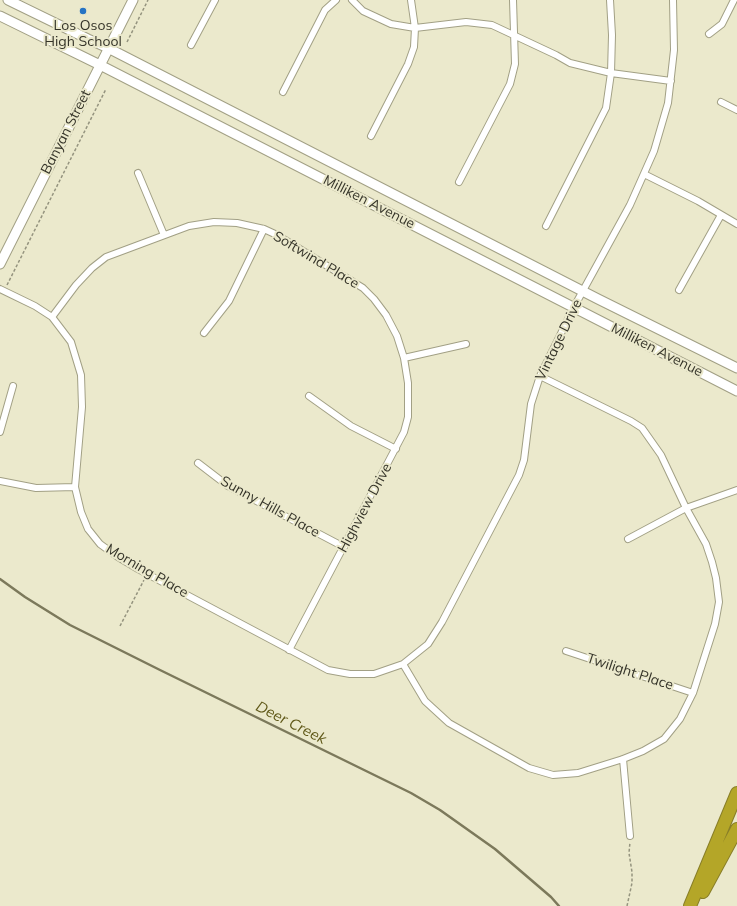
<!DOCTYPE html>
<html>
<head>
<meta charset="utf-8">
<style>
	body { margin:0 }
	canvas { display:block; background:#ebe9cc }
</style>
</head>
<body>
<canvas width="737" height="906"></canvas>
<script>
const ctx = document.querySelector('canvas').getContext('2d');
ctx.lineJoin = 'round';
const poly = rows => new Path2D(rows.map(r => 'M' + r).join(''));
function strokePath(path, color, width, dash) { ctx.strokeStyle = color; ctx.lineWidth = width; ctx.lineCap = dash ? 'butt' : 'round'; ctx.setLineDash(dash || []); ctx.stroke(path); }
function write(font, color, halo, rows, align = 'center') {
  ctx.font = font + ' Mulish,sans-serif'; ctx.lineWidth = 4; ctx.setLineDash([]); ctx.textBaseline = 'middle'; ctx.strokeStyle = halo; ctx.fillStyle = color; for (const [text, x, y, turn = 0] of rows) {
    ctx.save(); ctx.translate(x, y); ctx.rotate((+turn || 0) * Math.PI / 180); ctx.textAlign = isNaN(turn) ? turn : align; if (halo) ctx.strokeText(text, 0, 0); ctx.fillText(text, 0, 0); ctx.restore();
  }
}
strokePath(poly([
	[0,579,25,597,70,625,160,670,411,793,440,810,495,849,551,897,559,906]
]), '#7c795b', 2.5);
const street = poly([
	[352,0,363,11,391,24,415,28,466,22,492,25,556,55,570,63,611,73,671,81],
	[709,34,722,24,734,0],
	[191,45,215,0],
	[283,92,325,10,336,0],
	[721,102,737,110],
	[371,136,408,64,414,47,415,28,411,0],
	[138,173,164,235],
	[644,174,698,201,737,224],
	[459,182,510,84,515,64,513,0],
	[546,226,606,108,611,73,612,35,610,0],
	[0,289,35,306,52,317,71,342,81,375,82,407,75,487,81,512,88,529,100,544,118,557,138,569,328,670,350,674,374,674,403,664,428,644,442,622,519,475,524,460,531,404,540,376,574,307,630,205,654,151,668,103,674,50,673,0],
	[679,290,721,215],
	[52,317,76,285,92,268,106,257,189,226,214,222,237,223,264,229,277,235,363,288,374,299,386,315,397,336,404,358,408,383,408,417,404,432,289,650],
	[204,333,229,301,264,229],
	[404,358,466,344],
	[309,396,351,426,396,449],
	[0,432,13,386],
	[198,463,228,486,344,547],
	[0,481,36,488,75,487],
	[628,539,686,508,737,490],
	[566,651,693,693],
	[403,664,425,701,449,723,529,768,553,775,578,773,623,759,643,751,664,739,680,719,693,693,715,624,719,602,716,578,712,562,706,544,686,508,661,455,642,428,631,421,540,376],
	[623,759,630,836]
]);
const secondary = poly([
	[8,0,88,39,108,48,598,299,737,368],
	[0,16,100,65,737,391],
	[0,264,133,0]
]);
const highway = poly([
	[703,892,737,829],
	[690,906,737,793]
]);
strokePath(street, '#a2a085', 8);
strokePath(secondary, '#a2a085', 11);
strokePath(highway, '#887e28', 14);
strokePath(poly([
	[127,42,148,0],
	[7,285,106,89],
	[120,626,144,580],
	[627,906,632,883,632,872,629,853,630,842]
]), '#95947f', 1.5, [3, 2]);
strokePath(street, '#fff', 6);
strokePath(secondary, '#fff', 9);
strokePath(highway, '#b4a628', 12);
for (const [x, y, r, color] of [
	[83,11,4,"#2674c4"]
]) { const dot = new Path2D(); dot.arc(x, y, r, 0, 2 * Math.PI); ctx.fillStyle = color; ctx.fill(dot); strokePath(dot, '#ebe9cc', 1.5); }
write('14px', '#353429', '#ebe9cc', [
	["Los Osos",83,26],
	["High School",83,42]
]);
write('14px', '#353429', '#ebe9cc', [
	["Banyan Street",66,132,-63],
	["Milliken Avenue",369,202,27],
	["Softwind Place",316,260,31],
	["Vintage Drive",559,340,-64],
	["Milliken Avenue",657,350,27],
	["Sunny Hills Place",270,507,29],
	["Highview Drive",365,508,-62],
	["Morning Place",147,571,30],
	["Twilight Place",630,672,18]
]);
write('italic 15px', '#605919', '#ebe9cc', [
	["Deer Creek",291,723,27]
]);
</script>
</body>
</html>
